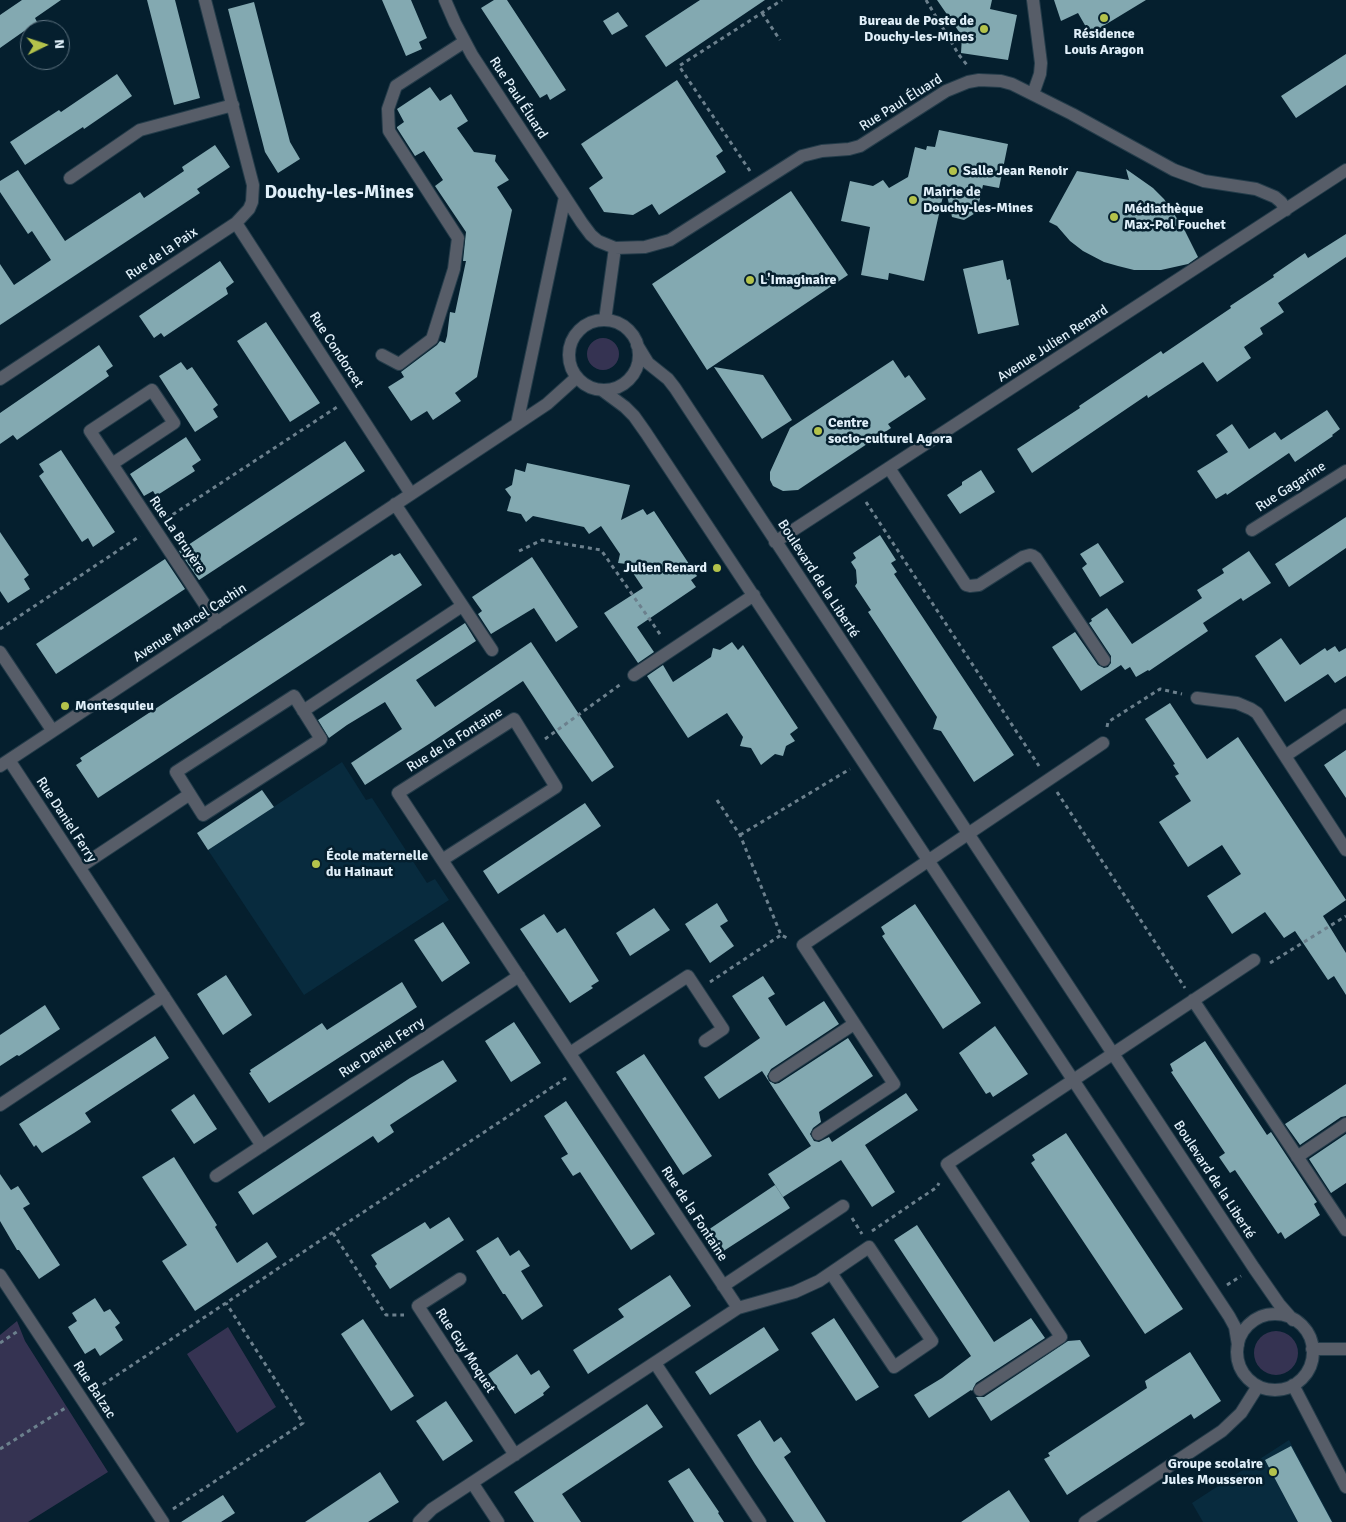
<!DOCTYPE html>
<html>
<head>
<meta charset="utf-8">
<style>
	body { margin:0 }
	#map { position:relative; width:1346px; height:1522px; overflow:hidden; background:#051f2e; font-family:Signika,sans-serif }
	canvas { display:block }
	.north { position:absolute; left:20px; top:20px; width:50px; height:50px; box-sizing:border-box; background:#051f2e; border:1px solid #5d727f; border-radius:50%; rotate:86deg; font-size:14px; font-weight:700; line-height:20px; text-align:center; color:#e0eff9 }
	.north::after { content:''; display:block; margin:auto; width:18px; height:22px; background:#b3c24b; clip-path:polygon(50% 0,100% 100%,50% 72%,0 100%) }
</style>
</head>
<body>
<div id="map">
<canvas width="1346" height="1522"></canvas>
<div class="north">N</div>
</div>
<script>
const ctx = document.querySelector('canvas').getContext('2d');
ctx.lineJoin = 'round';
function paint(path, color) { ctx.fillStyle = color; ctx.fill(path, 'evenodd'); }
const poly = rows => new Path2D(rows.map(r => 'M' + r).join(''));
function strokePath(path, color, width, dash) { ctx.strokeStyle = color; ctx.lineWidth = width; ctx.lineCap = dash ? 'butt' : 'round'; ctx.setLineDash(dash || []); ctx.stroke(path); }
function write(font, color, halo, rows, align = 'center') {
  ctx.font = font + ' Signika,sans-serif'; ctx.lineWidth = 5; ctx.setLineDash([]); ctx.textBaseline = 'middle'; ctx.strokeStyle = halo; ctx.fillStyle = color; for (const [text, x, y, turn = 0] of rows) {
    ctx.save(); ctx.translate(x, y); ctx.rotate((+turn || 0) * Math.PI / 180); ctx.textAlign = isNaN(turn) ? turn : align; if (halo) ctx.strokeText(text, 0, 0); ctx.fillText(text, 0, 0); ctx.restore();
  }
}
paint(poly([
	[342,762,366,800,372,798,427,883,435,879,449,900,304,995,208,850],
	[1289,1440,1333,1522,1203,1522,1192,1503]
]), '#082b3e');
paint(poly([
	'587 354a16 16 0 1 1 32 0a16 16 0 1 1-32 0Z',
	[17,1321,25,1341,108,1472,28,1522,0,1522,0,1335],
	[228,1327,276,1407,237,1433,187,1354],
	'1254 1353a22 22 0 1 1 44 0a22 22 0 1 1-44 0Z'
]), '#353352');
paint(poly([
	[22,0,61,0,35,18,37,22,0,48,0,15],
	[147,0,175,0,200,98,174,105],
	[382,0,411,0,427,38,419,42,422,49,406,56],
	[494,0,507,0,566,90,550,100,547,94,540,98,481,8],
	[700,0,765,0,666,67,645,36],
	[937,0,992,0,990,9,1017,15,1008,60,961,53,962,36],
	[1054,0,1146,0,1090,34,1078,13,1061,21],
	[254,2,290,142,300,159,278,173,265,152,228,9],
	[618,12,628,26,612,35,603,21],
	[1346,54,1346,85,1296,118,1281,96],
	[117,74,132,96,84,129,83,127,25,165,10,142,59,110,61,112],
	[677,80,723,151,716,156,726,172,659,215,652,204,633,215,604,212,589,188,603,178,581,144],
	[430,87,440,101,451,94,468,121,457,128,474,152,496,155,495,161,509,180,497,187,512,210,477,377,455,393,461,401,433,420,427,411,411,421,388,387,404,377,401,372,437,345,440,341,445,343,447,336,450,312,455,313,466,261,463,261,466,232,435,186,443,180,424,151,415,156,397,128,397,127,404,122,397,109],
	[939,130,1008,144,999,188,983,185,977,212,964,220,952,217,945,187,924,281,889,273,888,280,861,275,870,227,841,221,850,181,873,186,883,180,889,188,908,177,915,147,926,150,927,146,935,147],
	[215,145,230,167,197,189,200,193,0,325,0,264,14,285,51,260,32,231,28,234,0,192,0,181,18,170,65,241,140,192,144,198,184,171,182,167],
	[1126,169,1153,188,1164,199,1184,229,1198,257,1188,264,1161,270,1134,270,1118,266,1104,262,1083,251,1070,241,1057,226,1049,222,1077,171,1129,180],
	[791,191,848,275,707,370,652,284],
	[1346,234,1346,257,1278,303,1284,312,1260,328,1263,334,1244,347,1251,358,1217,382,1203,362,1148,398,1147,395,1032,473,1017,449,1080,408,1079,406,1161,351,1163,354,1231,308,1230,306,1274,277,1273,275,1305,253,1308,258],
	[1003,260,1007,280,1010,279,1019,325,978,334,963,269],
	[220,261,234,282,226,288,228,294,164,337,161,333,154,338,139,316],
	[266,322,320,403,290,422,237,341],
	[99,345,113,366,106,371,109,376,17,440,13,435,0,444,0,413],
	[893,360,905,378,909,375,926,399,888,424,891,428,798,490,783,491,773,486,770,480,770,472,790,428],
	[181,362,187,370,192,367,218,405,213,409,218,417,195,432,159,376],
	[714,367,763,375,792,420,762,439],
	[1327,410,1340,429,1332,435,1333,436,1295,462,1289,453,1227,495,1226,493,1216,499,1197,471,1228,452,1216,435,1232,424,1249,449,1275,432,1281,440],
	[186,437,201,460,192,466,195,471,156,496,153,491,144,496,130,474],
	[345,441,365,471,199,580,179,551],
	[61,450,115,532,93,547,88,538,82,542,39,476,44,472,39,464],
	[527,463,630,485,621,520,643,509,647,515,654,511,697,576,691,580,696,587,637,627,654,652,638,663,604,613,643,588,627,564,618,563,620,554,601,526,589,534,584,527,533,516,526,522,521,514,507,511,511,497,505,489,512,485,515,469,525,472],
	[981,470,995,492,960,514,947,495,962,485,962,482],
	[1346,517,1346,548,1289,587,1275,564],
	[0,532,29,575,24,579,30,589,8,603,0,591],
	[880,535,896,560,891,563,897,572,894,574,1014,755,974,782,941,731,933,729,937,717,882,633,868,612,871,610,855,586,857,583,856,570,851,562,856,558,853,553],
	[1098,543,1124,582,1100,597,1082,568,1087,564,1080,554],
	[1249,551,1271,583,1243,601,1241,598,1203,623,1208,631,1149,671,1148,670,1136,677,1130,667,1125,670,1121,665,1081,691,1052,647,1075,632,1098,665,1104,668,1108,667,1111,663,1111,656,1089,623,1092,621,1091,619,1107,608,1132,644,1202,598,1197,590,1224,573,1222,569],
	[400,553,422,585,98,798,76,765,82,761,80,758,392,554,394,556],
	[532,557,578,627,556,642,534,608,491,634,478,614,482,611,472,597],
	[165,559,185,589,56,674,36,644],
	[465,623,476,641,416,680,435,707,531,642,614,767,592,782,558,734,523,681,429,744,365,785,351,763,402,729,385,702,347,725,329,738,318,720],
	[1281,638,1300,665,1325,648,1327,651,1335,646,1339,652,1346,648,1346,676,1335,683,1328,674,1285,702,1255,656],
	[732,642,738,650,743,645,798,728,790,734,795,741,786,746,783,756,775,754,761,765,751,748,740,746,743,737,727,713,688,738,647,676,663,665,673,682,711,657,713,648,720,650],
	[1170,703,1207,759,1238,737,1346,900,1323,916,1346,953,1346,995,1334,976,1328,980,1295,931,1284,938,1265,912,1232,934,1207,896,1241,874,1222,845,1188,867,1159,822,1191,801,1175,776,1179,774,1173,765,1175,764,1145,719],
	[1346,750,1346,798,1324,765],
	[262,790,274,807,208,850,197,833],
	[585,803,601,826,498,894,483,871],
	[717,903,728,921,720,926,734,946,710,963,685,924],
	[915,904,981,1003,943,1029,882,936,885,934,881,927],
	[654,908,670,930,630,956,616,933],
	[544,914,557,933,565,928,599,981,591,986,593,988,570,1003,520,929],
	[443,922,470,963,442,982,414,940],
	[226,975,252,1015,223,1035,197,994],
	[763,976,775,994,768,998,786,1026,824,1001,839,1024,771,1069,767,1076,769,1081,775,1084,779,1083,848,1038,873,1076,819,1112,821,1122,813,1128,810,1134,814,1141,819,1142,829,1137,832,1142,906,1093,918,1110,865,1145,895,1192,872,1207,841,1160,783,1197,768,1174,811,1146,762,1071,719,1099,704,1077,760,1038,732,996],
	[402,982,417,1007,269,1103,249,1073,251,1072,250,1070,322,1023,327,1030],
	[45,1005,60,1029,19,1056,17,1055,0,1066,0,1035],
	[514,1022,541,1063,511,1082,485,1041],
	[995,1026,1028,1074,993,1097,990,1092,986,1094,959,1053],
	[155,1036,169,1058,85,1113,91,1122,74,1133,42,1153,36,1145,34,1147,19,1124],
	[1205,1041,1267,1135,1271,1132,1317,1202,1314,1204,1320,1215,1285,1239,1281,1232,1278,1234,1235,1170,1230,1173,1219,1157,1225,1153,1171,1072,1173,1071,1170,1064],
	[644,1054,712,1156,683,1175,616,1072],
	[443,1060,457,1081,390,1125,394,1132,378,1143,373,1136,253,1215,238,1192,410,1078],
	[1346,1084,1346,1116,1341,1117,1300,1145,1285,1124],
	[194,1094,217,1129,194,1144,171,1110],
	[566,1101,655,1234,631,1250,580,1172,573,1176,561,1158,568,1154,544,1116],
	[1066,1133,1183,1309,1145,1334,1031,1163,1035,1160,1032,1155],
	[1346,1134,1346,1183,1331,1193,1309,1159],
	[174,1157,217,1225,215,1227,237,1263,267,1242,277,1257,195,1311,162,1261,187,1245,142,1177],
	[0,1174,11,1190,18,1186,30,1204,23,1208,60,1265,39,1279,19,1250,17,1250,0,1221],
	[775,1185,790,1208,722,1252,708,1230],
	[449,1217,464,1240,390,1289,375,1266,377,1264,371,1255,425,1222,430,1229],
	[917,1225,994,1342,1031,1318,1045,1338,976,1383,972,1391,971,1390,929,1418,914,1395,942,1378,971,1356,894,1240],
	[498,1237,510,1256,519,1250,530,1266,521,1271,543,1306,522,1320,505,1294,503,1294,476,1251],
	[670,1275,691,1306,588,1374,573,1350,624,1317,618,1309],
	[95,1298,104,1312,110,1309,120,1323,115,1327,123,1340,100,1356,95,1348,85,1354,68,1327,77,1321,72,1313],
	[834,1318,879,1387,856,1401,811,1333],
	[363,1319,414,1396,391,1411,341,1334],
	[764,1327,779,1350,710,1395,695,1372],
	[1080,1340,1090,1356,991,1421,976,1397,984,1397,1068,1341],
	[1190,1352,1221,1401,1194,1419,1191,1414,1067,1495,1044,1459,1050,1456,1048,1453,1147,1388,1145,1381],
	[517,1354,531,1375,539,1370,550,1387,543,1393,544,1395,515,1414,488,1374],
	[446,1401,473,1441,443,1461,416,1421],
	[647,1404,663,1427,562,1494,581,1522,534,1522,514,1492],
	[760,1420,774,1442,781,1437,791,1452,784,1457,826,1522,794,1522,755,1464,737,1435],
	[1291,1446,1332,1522,1298,1522,1265,1460],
	[689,1468,719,1512,718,1513,724,1522,694,1522,668,1481],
	[380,1472,399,1502,368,1522,305,1522],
	[1009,1490,1030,1522,961,1522,989,1503],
	[223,1495,235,1513,221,1522,181,1522]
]), '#83a9b1');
const minor = poly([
	[445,0,455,23,472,55,582,223,591,235,598,241,615,248,645,247,670,240,802,156,822,151,849,149,860,146,946,91,968,82,979,80,1001,81,1012,84,1072,114,1174,170,1204,181,1256,189,1275,197,1281,202,1286,210],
	[1033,94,1040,74,1041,63,1033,0],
	[70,178,140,130,233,105],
	[236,223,411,494],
	[605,320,615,248],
	'569 355a35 35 0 1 1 70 0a35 35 0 1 1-70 0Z',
	[637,345,648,363,668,379,675,388,1254,1268,1279,1304,1293,1320],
	[382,355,399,364,432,339,454,269,458,238,389,131,388,109,396,86,464,42],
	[0,379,236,223,249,209,252,202,253,185,205,0],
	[602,390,625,407,634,416,646,433,1229,1316,1235,1327,1238,1345],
	[517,424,565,197],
	[112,464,174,423,152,390,90,431,112,464,217,623],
	[889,468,966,585,970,586,979,585,1023,557,1030,555,1033,556,1036,558,1104,660],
	[395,504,492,650],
	[1252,530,1346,471],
	[775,542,1346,170],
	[0,652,52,730],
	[634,675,754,595],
	[294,696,321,739,203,815,176,772,294,696],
	[1197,698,1237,703,1251,709,1257,713,1346,850],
	[303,711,462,606],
	[1285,756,1346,715],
	[9,760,262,1146],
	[0,766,517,424,547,404,577,377],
	[442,860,556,787,514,719,398,793,442,860,738,1308,795,1292,808,1286,819,1281,869,1247,932,1341,894,1367,831,1273],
	[80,867,190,794],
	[1193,1000,1346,1230],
	[570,1053,688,976,723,1029,705,1041],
	[775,1076,854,1024],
	[0,1105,164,996],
	[818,1134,894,1084,803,945,1103,743],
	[1297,1157,1346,1124],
	[216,1176,519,976],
	[0,1275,163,1522],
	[460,1279,418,1306,515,1455],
	[723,1286,843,1206],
	'1237 1352a38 38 0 1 1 76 0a38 38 0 1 1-76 0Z',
	[1312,1349,1346,1349],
	[655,1363,760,1522],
	[1293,1385,1346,1487],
	[980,1390,1061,1337,947,1164,1254,960],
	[473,1484,498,1522],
	[419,1522,432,1509,738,1308],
	[1085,1522,1222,1431,1241,1413,1258,1386]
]);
strokePath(minor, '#243c4a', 14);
strokePath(poly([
	[926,0,959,55,967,65],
	[762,13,780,40],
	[750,171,679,66,782,0],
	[866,502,1039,766],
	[166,519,337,407],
	[519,551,542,540,601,550,662,637],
	[0,629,140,536],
	[1107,727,1108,722,1160,689,1182,694],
	[545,739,621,684],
	[1057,792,1185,988],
	[717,800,740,835,781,935,789,939],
	[740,835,850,769],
	[1270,963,1346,916],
	[710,982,781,935],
	[852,1218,862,1234],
	[872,1231,937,1187,939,1183],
	[333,1233,386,1315,404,1315],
	[1227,1285,1241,1276],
	[0,1343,18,1331],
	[96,1389,566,1078],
	[0,1449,67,1407],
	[173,1509,303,1423,226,1303]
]), '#6c808d', 3, [4, 4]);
strokePath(minor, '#575d68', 12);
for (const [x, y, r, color] of [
	[1104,18,5,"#b3c24b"],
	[984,29,5,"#b3c24b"],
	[953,171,5,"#b3c24b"],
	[913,200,5,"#b3c24b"],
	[1114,217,5,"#b3c24b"],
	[750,280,5,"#b3c24b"],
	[818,431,5,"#b3c24b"],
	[717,568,5,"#b3c24b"],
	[65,706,5,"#b3c24b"],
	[316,864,5,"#b3c24b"],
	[1273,1472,5,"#b3c24b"]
]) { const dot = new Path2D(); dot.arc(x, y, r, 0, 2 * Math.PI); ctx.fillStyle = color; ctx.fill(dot); strokePath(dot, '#051f2e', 2); }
write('bold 14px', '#e0eff9', '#051f2e', [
	["Bureau de Poste de",974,21,"right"],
	["Douchy-les-Mines",974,37,"right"],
	["Résidence",1104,34,"center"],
	["Louis Aragon",1104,50,"center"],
	["Salle Jean Renoir",963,171],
	["Mairie de",923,192],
	["Douchy-les-Mines",923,208],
	["Médiathèque",1124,209],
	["Max-Pol Fouchet",1124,225],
	["L'Imaginaire",760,280],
	["Centre",828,423],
	["socio-culturel Agora",828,439],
	["Julien Renard",707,568,"right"],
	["Montesquieu",75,706],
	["École maternelle",326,856],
	["du Hainaut",326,872],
	["Groupe scolaire",1263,1464,"right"],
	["Jules Mousseron",1263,1480,"right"]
], 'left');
write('14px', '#e0eff9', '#051f2e', [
	["Rue Paul Éluard",518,98,57],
	["Rue Paul Éluard",901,103,-32],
	["Rue de la Paix",162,254,-34],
	["Avenue Julien Renard",1053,344,-33],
	["Rue Condorcet",336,350,57],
	["Rue Gagarine",1291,487,-33],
	["Rue La Bruyère",177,535,56],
	["Boulevard de la Liberté",818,579,57],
	["Avenue Marcel Cachin",190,623,-33],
	["Rue de la Fontaine",455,740,-32],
	["Rue Daniel Ferry",66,820,57],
	["Rue Daniel Ferry",382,1048,-33],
	["Boulevard de la Liberté",1214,1180,57],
	["Rue de la Fontaine",694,1214,57],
	["Rue Guy Moquet",465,1351,57],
	["Rue Balzac",94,1390,57]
]);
write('bold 19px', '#e0eff9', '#051f2e', [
	["Douchy-les-Mines",339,193]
]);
</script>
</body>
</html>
